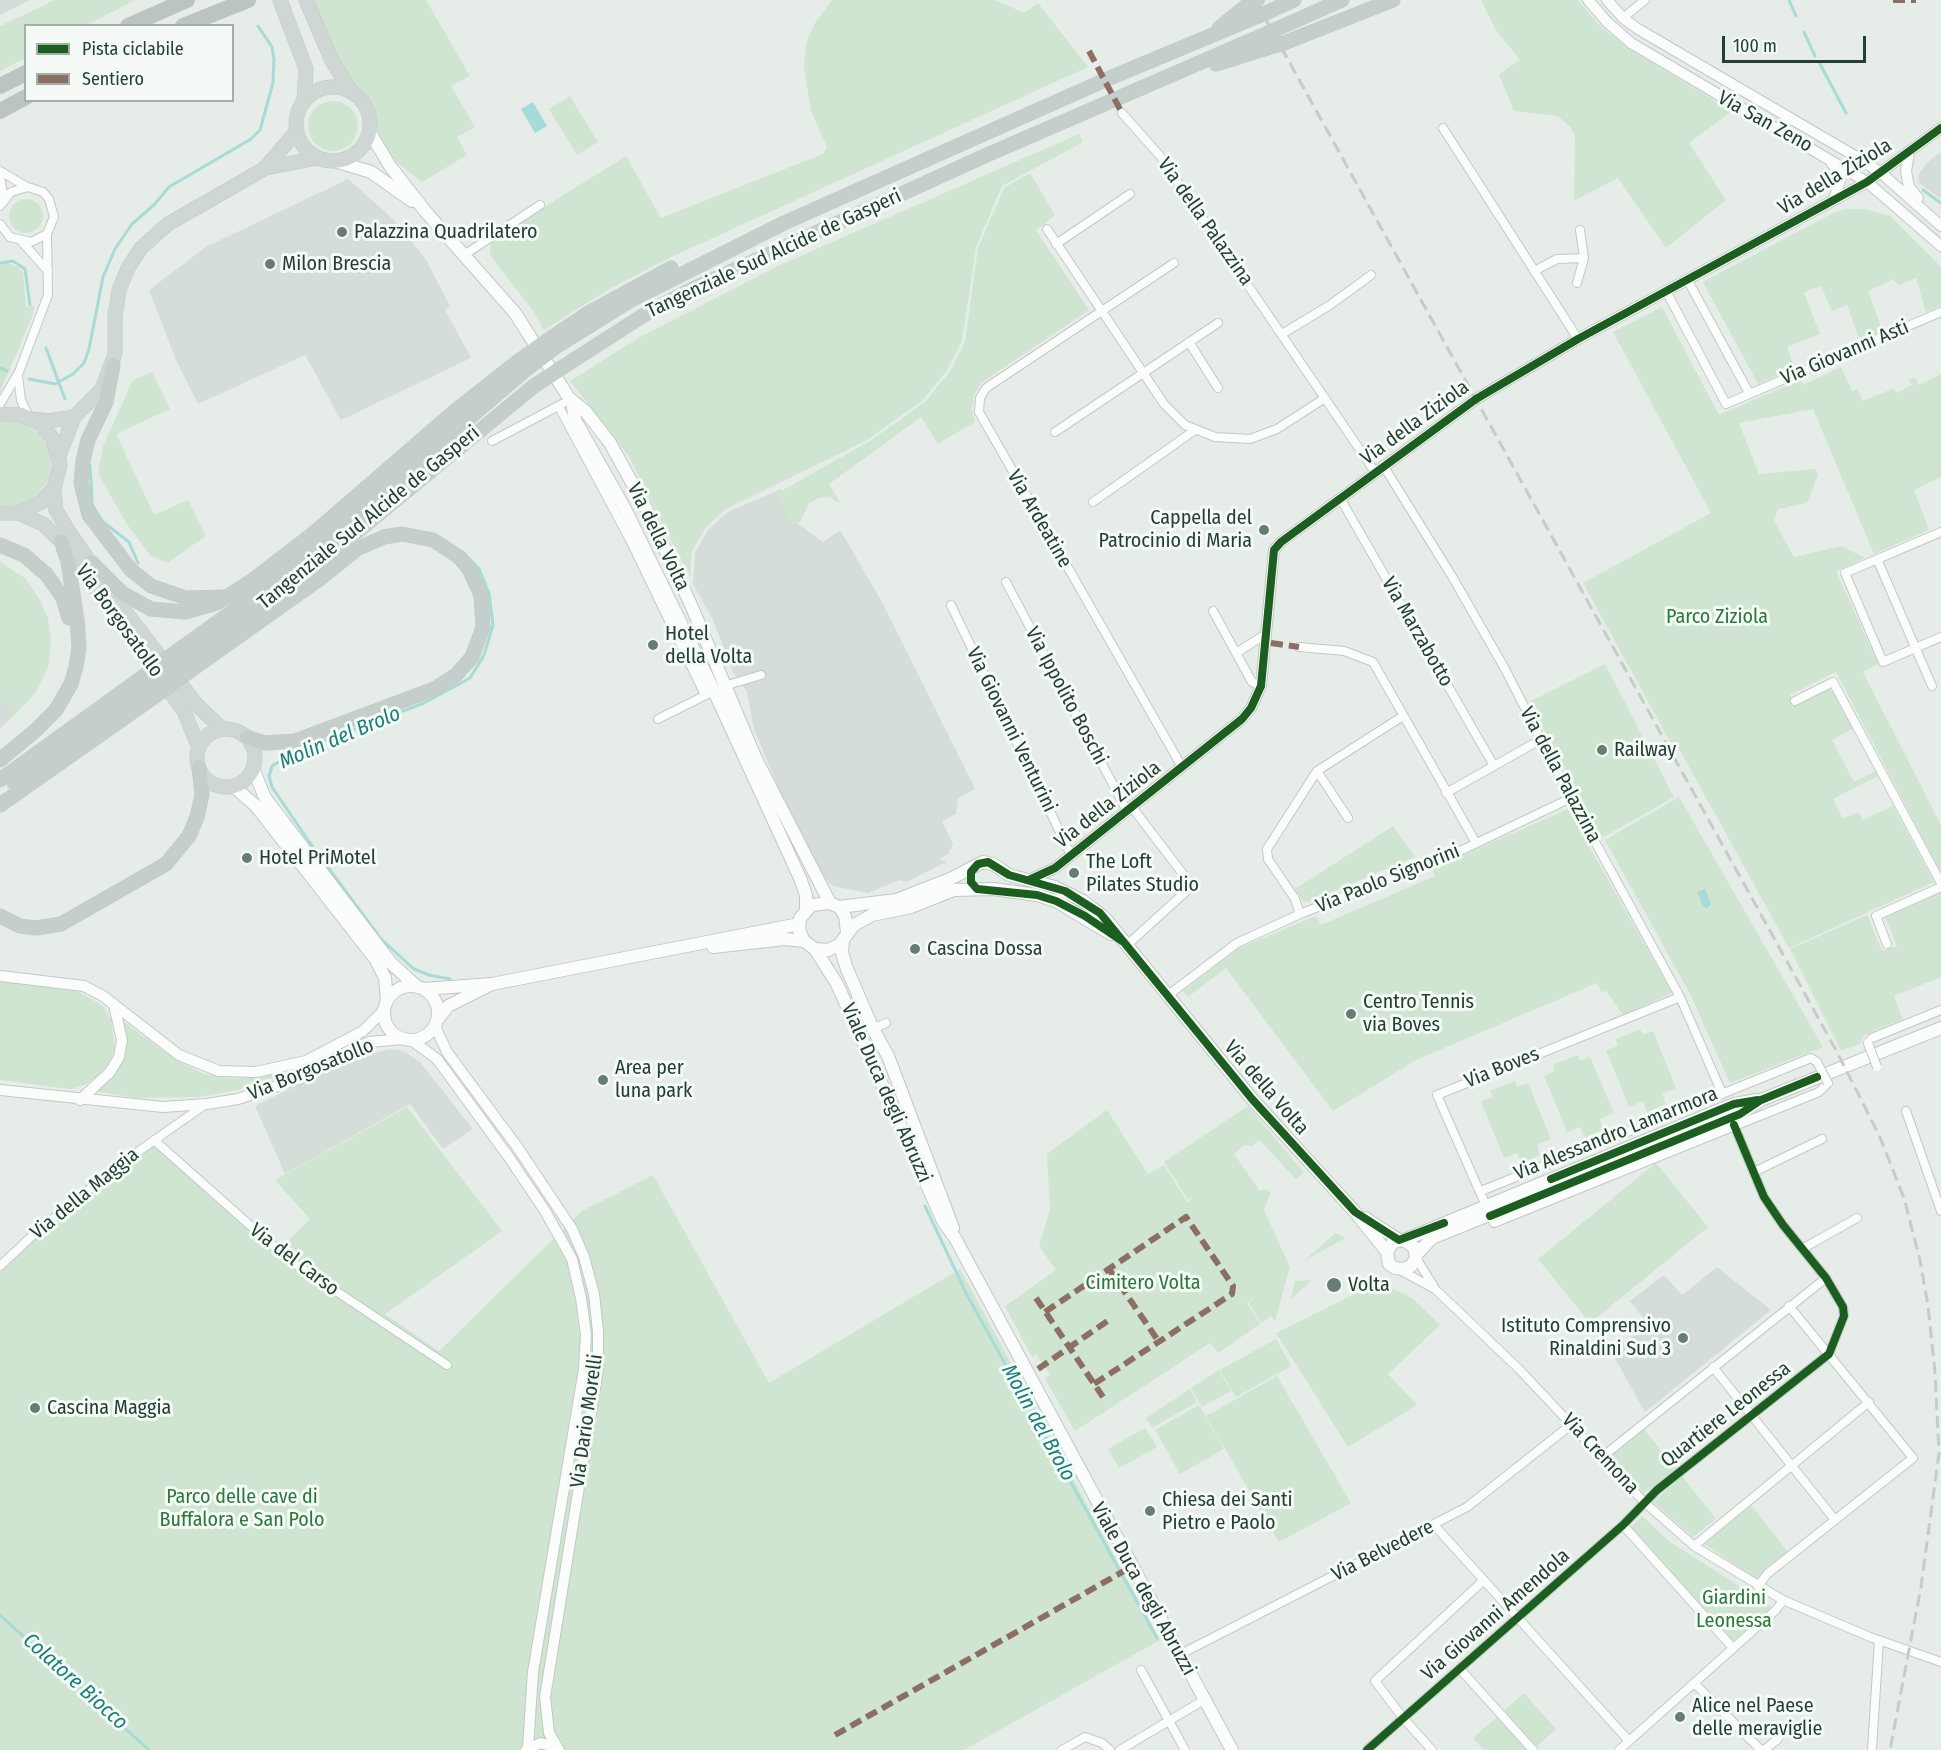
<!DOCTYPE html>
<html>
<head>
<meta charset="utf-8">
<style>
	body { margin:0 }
	#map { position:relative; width:1941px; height:1750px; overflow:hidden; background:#e6ece8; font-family:"Fira Sans Condensed",sans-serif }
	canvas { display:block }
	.legend { position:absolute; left:24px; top:24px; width:210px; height:78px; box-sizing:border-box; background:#f5faf6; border:2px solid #a1b0a8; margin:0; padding:8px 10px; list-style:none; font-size:18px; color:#234032 }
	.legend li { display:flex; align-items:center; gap:12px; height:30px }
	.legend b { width:30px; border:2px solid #a1b0a8 }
	.scale { position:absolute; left:1722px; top:36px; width:144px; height:27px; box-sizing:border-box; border:3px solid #234032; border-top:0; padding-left:8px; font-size:18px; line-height:21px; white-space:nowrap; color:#234032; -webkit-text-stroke:4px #f5faf6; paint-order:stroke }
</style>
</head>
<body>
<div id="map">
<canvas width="1941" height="1750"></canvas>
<ul class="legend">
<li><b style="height:8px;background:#1b5e20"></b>Pista ciclabile</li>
<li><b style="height:8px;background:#8d6e63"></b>Sentiero</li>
</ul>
<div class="scale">100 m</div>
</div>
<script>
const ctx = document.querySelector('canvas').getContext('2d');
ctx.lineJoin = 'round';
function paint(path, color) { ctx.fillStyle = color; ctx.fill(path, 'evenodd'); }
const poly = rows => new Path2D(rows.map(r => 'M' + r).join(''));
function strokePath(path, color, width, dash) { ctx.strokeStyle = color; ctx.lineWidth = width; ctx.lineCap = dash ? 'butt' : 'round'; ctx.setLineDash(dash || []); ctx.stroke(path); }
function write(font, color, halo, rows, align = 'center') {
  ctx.font = font + ' "Fira Sans Condensed",sans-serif'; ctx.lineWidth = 6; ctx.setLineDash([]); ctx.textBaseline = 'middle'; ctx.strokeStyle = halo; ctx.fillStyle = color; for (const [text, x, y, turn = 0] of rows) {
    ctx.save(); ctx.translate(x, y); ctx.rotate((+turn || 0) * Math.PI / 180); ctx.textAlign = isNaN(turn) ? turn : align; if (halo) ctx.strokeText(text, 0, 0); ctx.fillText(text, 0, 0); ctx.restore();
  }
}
paint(poly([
	[0,0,30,0,0,15],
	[1941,152,1941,199,1919,183,1918,175,1929,161],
	[348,179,392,218,425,258,450,306,445,310,471,358,341,420,305,355,198,404,176,360,149,290,206,247],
	[781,489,798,524,823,542,840,530,882,602,975,789,958,798,956,814,942,821,953,844,948,854,939,859,947,862,907,882,899,880,868,893,833,886,821,876,779,789,754,729,747,692,733,672,713,620,693,584,695,553,708,530,728,512],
	[0,696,15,715,0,728],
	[389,1049,403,1051,420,1062,473,1129,443,1149,410,1104,285,1174,255,1106,348,1061],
	[1717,1267,1771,1310,1645,1412,1612,1353,1648,1324,1630,1301,1664,1275,1682,1295]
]), '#d4ddd7');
paint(poly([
	[55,0,135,0,87,25,26,26,25,58,0,71,0,26],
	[312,0,426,0,470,76,451,86,475,127,457,137,467,155,422,182,388,155,378,132,374,105,341,69],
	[832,0,995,0,1024,13,1038,3,1088,67,669,258,611,288,544,330,534,312,490,255,491,240,626,156,661,218,823,154,827,147,811,111,804,68,806,44,815,23],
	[1481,0,1578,0,1599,25,1628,48,1732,111,1689,143,1726,200,1666,248,1618,178,1574,201,1575,135,1570,127,1558,116,1514,111,1499,74,1520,60,1495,29],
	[570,96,598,142,577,155,549,109],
	'308 126a25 25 0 1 1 50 0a25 25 0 1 1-50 0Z',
	[1079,134,1083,142,1002,186,976,247,962,341,948,369,923,400,867,440,726,509,706,527,692,551,690,577,628,455,570,381,640,337,780,265],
	[1030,173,1055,215,1036,230,1089,310,981,383,974,395,972,409,975,422,938,444,921,417,829,484,840,503,829,497,819,498,809,503,800,522,792,524,776,494,870,441,925,402,951,370,965,341,978,248,1004,188],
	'9 216a17 17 0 1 1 34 0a17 17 0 1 1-34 0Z',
	[1845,209,1865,209,1890,216,1941,267,1941,306,1926,312,1916,278,1898,286,1894,279,1868,291,1883,332,1860,341,1847,305,1832,311,1821,286,1811,289,1804,293,1820,334,1787,347,1795,369,1758,384,1703,282,1831,214],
	[8,263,18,267,23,273,26,307,34,306,33,315,0,392,0,265],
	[1662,307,1719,415,1800,380,1803,385,1841,367,1852,391,1857,389,1863,401,1894,388,1897,393,1912,385,1909,380,1915,377,1919,385,1941,374,1941,477,1914,490,1929,530,1874,554,1813,409,1739,423,1759,474,1816,469,1818,475,1807,503,1778,509,1774,521,1794,557,1841,546,1865,558,1836,571,1878,664,1863,672,1941,825,1941,873,1836,672,1790,695,1796,706,1828,689,1836,692,1854,728,1832,740,1854,782,1880,769,1882,774,1833,799,1843,819,1858,812,1863,820,1893,806,1934,882,1789,948,1677,745,1673,747,1583,583,1711,513,1613,332],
	[152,372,170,409,116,434,154,515,188,500,206,536,167,563,151,556,126,523,98,473,103,446,133,380],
	[8,421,20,422,39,433,50,449,52,461,49,479,37,496,20,505,8,506,0,505,0,422],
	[0,562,25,578,40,600,48,618,51,642,48,668,35,693,15,715,0,696],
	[1605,664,1674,797,1602,838,1529,702],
	[1679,797,1823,1047,1730,1083,1690,994,1605,840],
	[1568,809,1672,993,1623,1015,1606,991,1602,993,1597,983,1416,1060,1333,1111,1226,968,1188,997,1183,991,1239,948,1316,916,1321,925,1435,876,1432,869],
	[1393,826,1415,857,1308,902,1302,900,1295,889],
	[1941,892,1941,977,1894,996,1903,1019,1864,1035,1861,1043,1841,1051,1790,949,1867,915,1882,951,1897,946,1885,916],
	[0,981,76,990,103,1006,111,1019,115,1048,109,1063,99,1075,85,1085,70,1089,0,1080],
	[123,1021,176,1060,204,1074,236,1079,287,1072,238,1090,198,1097,136,1098,95,1091,126,1040],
	[1640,1029,1643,1035,1653,1031,1676,1088,1662,1094,1666,1104,1647,1112,1643,1101,1629,1107,1606,1050,1618,1046,1616,1039],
	[1578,1055,1580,1061,1590,1057,1614,1113,1600,1119,1603,1129,1585,1138,1580,1127,1567,1132,1544,1076,1555,1071,1553,1065],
	[1515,1081,1517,1087,1528,1083,1551,1139,1537,1145,1540,1155,1522,1164,1517,1153,1504,1158,1481,1102,1493,1097,1490,1091],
	[1248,1106,1304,1173,1296,1179,1259,1140,1252,1146,1244,1145,1234,1154,1260,1191,1266,1189,1271,1192,1264,1210,1290,1267,1275,1321,1271,1316,1261,1323,1249,1303,1256,1296,1247,1303,1260,1324,1218,1353,1210,1343,1075,1431,1045,1379,1050,1375,1036,1354,1032,1357,1005,1306,1056,1270,1039,1246,1050,1210,1047,1154,1107,1110,1148,1174,1164,1165,1187,1202,1194,1197,1188,1200,1164,1162],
	[407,1107,502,1231,385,1314,439,1351,582,1211,653,1175,769,1383,960,1269,1160,1640,964,1750,0,1750,0,1272,59,1216,158,1141,276,1253,310,1219,275,1180],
	[1656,1163,1708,1227,1590,1323,1538,1259],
	[1335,1233,1346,1238,1305,1260],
	[1312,1280,1291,1299,1295,1281],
	[1379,1282,1412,1298,1440,1325,1388,1374,1417,1405,1348,1447,1276,1333],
	[1276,1339,1291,1366,1236,1397,1220,1370],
	[1219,1370,1231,1391,1202,1407,1191,1388],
	[1277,1376,1351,1503,1279,1542,1206,1416],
	[1190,1389,1197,1402,1152,1428,1146,1418],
	[1199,1405,1224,1449,1180,1474,1155,1430],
	[1145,1428,1157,1447,1119,1468,1108,1449],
	[1643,1428,1676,1469,1644,1493,1608,1456],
	[1682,1476,1716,1519,1693,1537,1653,1502],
	[1750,1504,1789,1553,1756,1579,1703,1543],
	[1642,1516,1670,1542,1772,1607,1733,1641,1630,1528],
	[1524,1693,1556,1729,1533,1750,1484,1750,1473,1738]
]), '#cfe5d1');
paint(poly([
	[533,102,547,126,535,133,521,109],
	[1705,889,1711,904,1707,909,1703,906,1697,892]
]), '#a6dbd7');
strokePath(poly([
	[1789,0,1796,16],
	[1804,32,1815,56],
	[1819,62,1846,113],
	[1923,190,1941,203],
	[0,263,13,261,25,269,30,305],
	[46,348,65,399],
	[0,368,7,371],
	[29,379,55,384,73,374,84,363,89,349,103,277,115,249,132,224,154,205,169,187,251,139,260,130,273,83,274,59,272,47,258,26],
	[90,465,92,499],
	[93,506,102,521,129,542,138,563],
	[450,979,429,975,414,969,381,939,310,843,272,787,269,776,272,766,297,751,424,703,470,678,484,655,493,625,489,593,479,569,464,553],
	[925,1206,967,1295,1157,1638],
	[0,1615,149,1750]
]), '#a6dbd7', 3);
const minor = poly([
	[1623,18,1645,0],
	[1122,113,1160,156,1375,472],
	[1443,128,1578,339],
	[0,171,27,187],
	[0,177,4,198],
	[0,206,11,192,28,187,43,192,49,199,54,217,47,234,31,242,10,237,0,224],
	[1047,229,1164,404,1185,425,1215,437,1250,439,1277,429,1325,398],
	[22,242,48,271],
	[1056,244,1130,194],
	[464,255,540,205],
	[1174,263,986,388,980,398,979,412,1182,767],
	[1534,271,1557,259,1584,258],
	[1687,279,1749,393],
	[1577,283,1584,258,1580,230],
	[1666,291,1726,404,1941,312],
	[1282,334,1330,305,1371,275],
	[1189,342,1218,388],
	[18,376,21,400,29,417],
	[0,404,19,372,48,295,47,234],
	[559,407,630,540,705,695],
	[1055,432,1218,323],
	[492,441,562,404],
	[1383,465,1453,578,1505,669,1571,798,1680,997,1722,1093],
	[1340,498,1494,766],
	[1093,502,1195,430],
	[1941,532,1845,573,1883,662,1941,637],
	[1877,559,1932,686],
	[1006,582,1127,811],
	[951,605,1071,855],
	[1213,611,1252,682,1261,686],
	[1299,647,1344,651,1373,662,1476,843],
	[1236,653,1266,634],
	[721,687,761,675],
	[1795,701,1833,682,1941,883],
	[658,719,710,693],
	[1317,771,1348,818],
	[1446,793,1540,740],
	[1300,914,1295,899,1268,859,1267,849,1317,771,1403,716],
	[1887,944,1876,916,1941,887],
	[1126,946,1192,886,1132,807],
	[1167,996,1237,943,1300,914,1460,851,1571,798],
	[873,1029,886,1023],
	[1868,1043,1872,1038,1941,1010],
	[1906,1111,1941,1211],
	[154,1140,288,1259,447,1365],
	[1754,1172,1822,1139],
	[1481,1191,1811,1058,1817,1062],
	[1486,1206,1437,1095,1680,997],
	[1490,1216,1494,1223,1819,1092,1828,1083],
	[1802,1249,1857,1218],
	[1416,1258,1436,1290,1519,1369,1644,1502,1694,1546,1783,1600,1870,1637,1941,1662],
	[0,1266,33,1235,119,1165,206,1104],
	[1400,1270,1433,1288],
	[1713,1367,1835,1520],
	[1602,1457,1826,1278],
	[1434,1525,1629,1741],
	[1623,1525,1733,1648],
	[1694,1546,1869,1402],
	[1758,1587,1767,1574,1913,1458,1789,1306],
	[1179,1655,1467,1507,1572,1424],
	[1460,1669,1533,1750],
	[1141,1670,1185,1750],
	[1694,1683,1761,1750],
	[1062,1750,1085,1737,1102,1743,1110,1750],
	[1120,1750,1204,1700],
	[1367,1750,1623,1525,1657,1490,1829,1354,1844,1316,1843,1307,1826,1278,1783,1225,1764,1197,1734,1125],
	[1432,1750,1403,1718,1375,1681,1484,1580],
	[1619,1750,1776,1610,1783,1600],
	[1764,1750,1778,1739],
	[1872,1750,1879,1640]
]);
const tertiary = poly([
	[1588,0,1607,22,1631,43,1867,182,1941,246],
	[1607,0,1623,18,1638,29,1860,159,1881,173,1941,226],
	[1909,152,1906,171,1909,187,1918,198],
	[1831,162,1841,177,1834,200],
	[1029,880,1055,868,1242,719,1251,708,1261,686,1274,550,1281,542,1476,399,1578,339,1867,182,1941,128],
	[0,976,84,986,103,996,179,1055,219,1071,256,1072,306,1061,363,1031,384,1010],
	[435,1026,447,1052,518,1148,572,1229,584,1257,594,1294,598,1332,598,1369,545,1697,549,1733,559,1750],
	[411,1040,437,1059,508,1156,545,1211,572,1259,581,1298,586,1335,584,1369,533,1672,528,1748],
	[0,1090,163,1107,207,1104,238,1099,304,1077,352,1049,370,1042,402,1039],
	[80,1100,110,1072,119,1057,122,1040,114,1005],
	[526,1750,541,1743,556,1748]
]);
const secondary = poly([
	[369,131,390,166,425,211,515,313,569,398,586,412,610,443,647,510,691,605,756,759,830,903],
	[335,161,371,172,412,201],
	[572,402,575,420,625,509,714,691,800,878,806,895,806,909],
	[253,768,265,798,391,963,416,986],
	[233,786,256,806,376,960,385,978,387,1001],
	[839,907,896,900,950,879,983,862,993,864,1009,875,1055,887,1083,901,1105,918,1252,1099,1355,1212,1387,1252,1389,1264,1395,1268,1404,1269,1411,1266,1416,1258,1414,1247,1404,1240,1393,1242,1387,1252],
	[847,932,845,916,839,907,830,903,812,905,800,918,799,930,804,941,815,949,828,950,839,945,854,925,872,915,911,907,954,890,993,889,1037,895,1056,901,1111,934],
	[843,940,842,953,847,969,873,1029,888,1056,953,1228],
	[713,947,785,939,804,941],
	[815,949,837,984,943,1221,955,1238,1232,1750],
	'384 1013a27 27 0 1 1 54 0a27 27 0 1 1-54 0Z',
	[424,989,492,984,799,924],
	[438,1019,448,1006,488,986],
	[1365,1218,1399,1240],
	[1404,1240,1734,1104,1757,1100],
	[1416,1255,1432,1238,1740,1114,1761,1100,1941,1028]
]);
const primary = poly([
	[280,0,306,69,304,102],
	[306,0,332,61,352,93],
	'296 124a37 37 0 1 1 74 0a37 37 0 1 1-74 0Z',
	[266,168,318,158],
	[0,414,21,415,41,424,53,439,60,465,54,488,42,502,18,513,0,513],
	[33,419,49,421,74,417,102,389,115,354,115,316,119,290,128,268,141,248,168,224,264,169,297,131],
	[59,456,74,417],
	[54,488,56,510,67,529,115,598,196,704,222,729],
	[18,513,43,524,61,541,184,711,199,748],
	'197 758a29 29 0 1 1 58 0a29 29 0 1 1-58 0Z'
]);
const trunk = poly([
	[1268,12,1294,0],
	[1219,28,1245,7],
	[1279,28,1342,0],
	[1284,43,1393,0],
	[1216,64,1267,48],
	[548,340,590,312,671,268],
	[554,348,633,299,784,223,1112,77,1251,19],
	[113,365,106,402,88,440,83,461,81,483,89,515,131,570,151,586,186,598,224,597],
	[566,365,647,313,697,287,989,154,1259,37],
	[0,545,24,555,47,575,63,598,69,618],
	[91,562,122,593,151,609,185,612,217,603,253,580,314,533,455,411,520,360],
	[176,652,305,559,524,371],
	[183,661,263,605,347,540,534,386],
	[190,671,321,578,357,549,384,537,402,534,433,540,459,557,469,569,481,595,483,627,472,657,456,675,434,689,295,741,265,743,247,737],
	[0,760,36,730,56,710,71,684,76,667,79,647,77,620,68,562,61,541],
	[0,780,144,676],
	[14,783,151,683],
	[0,805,158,694],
	[0,916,20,926,36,928,61,924,166,864,189,836,197,817,202,795,199,767]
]);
const motorway = poly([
	[128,26,187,0],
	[183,26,248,0],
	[0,86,26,73],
	[0,111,26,97]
]);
strokePath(minor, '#c3c9c5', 10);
strokePath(tertiary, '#c3c9c5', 12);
strokePath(secondary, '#c2c9c5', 14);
strokePath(primary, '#c2cac6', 15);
strokePath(trunk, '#c2cac6', 15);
strokePath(motorway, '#c2cac6', 16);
strokePath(minor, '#fbfcfc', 8);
strokePath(tertiary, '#fbfcfc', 10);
strokePath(secondary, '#fbfcfc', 12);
strokePath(primary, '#ced7d3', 14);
strokePath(trunk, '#c4ceca', 14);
strokePath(motorway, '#bbc4c0', 15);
strokePath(poly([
	[1255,0,1837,1052,1879,1135,1904,1198,1920,1260,1928,1306,1935,1372,1939,1453,1921,1587,1890,1750]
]), '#c7ccc9', 3, [12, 6]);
const minorBridge = poly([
	[1868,1043,1877,1067],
	[1817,1062,1828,1083]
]);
const trunkBridge = poly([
	[1245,7,1258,0],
	[1251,19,1268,12],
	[1259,37,1279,28],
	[1267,48,1284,43],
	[520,360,548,340],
	[524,371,554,348],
	[534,386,566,365],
	[144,676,176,652],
	[151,683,183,661],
	[158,694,190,671]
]);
strokePath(minorBridge, '#c3c9c5', 10, []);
strokePath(trunkBridge, '#c2cac6', 15, []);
strokePath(minorBridge, '#fbfcfc', 8);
strokePath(trunkBridge, '#c4ceca', 14);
strokePath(poly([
	[1893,0,1916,0],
	[1089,51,1122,113],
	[1271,643,1299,647],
	[1109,1269,1159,1342],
	[1036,1298,1103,1397],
	[1045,1312,1186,1217,1233,1286,1232,1294,1094,1384],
	[1038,1369,1109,1320],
	[835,1735,1131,1567]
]), '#8d6e63', 6, [12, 6]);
strokePath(poly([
	[1029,880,1055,868,1242,719,1251,708,1261,686,1274,550,1281,542,1476,399,1578,339,1867,182,1941,128],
	[1122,941,1085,916,1056,901,1037,895,977,889,971,882,971,872,978,864,988,862,1009,875,1065,891,1100,913,1252,1099,1355,1212,1399,1240,1444,1223],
	[1551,1179,1734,1104,1758,1100],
	[1490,1216,1740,1114,1761,1100,1817,1077],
	[1367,1750,1623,1525,1657,1490,1829,1354,1844,1316,1843,1307,1826,1278,1783,1225,1764,1197,1734,1125]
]), '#1b5e20', 8);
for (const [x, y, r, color] of [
	[342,232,6,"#677c72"],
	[270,264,6,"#677c72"],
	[1264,530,6,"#677c72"],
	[653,645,6,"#677c72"],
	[1602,750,6,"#677c72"],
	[247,858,6,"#677c72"],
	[1074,873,6,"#677c72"],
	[915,949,6,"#677c72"],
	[1351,1014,6,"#677c72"],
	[603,1080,6,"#677c72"],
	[1334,1285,8,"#677c72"],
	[1683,1338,6,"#677c72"],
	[35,1408,6,"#677c72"],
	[1150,1511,6,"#677c72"],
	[1680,1717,6,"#677c72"]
]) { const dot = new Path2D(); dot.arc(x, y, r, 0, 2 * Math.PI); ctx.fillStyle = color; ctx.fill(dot); strokePath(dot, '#f5faf6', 2); }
write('20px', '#234032', '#f5faf6', [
	["Via San Zeno",1765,122,29],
	["Via della Ziziola",1835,177,-31],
	["Via della Palazzina",1205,222,55],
	["Tangenziale Sud Alcide de Gasperi",774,254,-25],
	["Via Giovanni Asti",1845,353,-23],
	["Via della Ziziola",1415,423,-36],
	["Tangenziale Sud Alcide de Gasperi",369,518,-39],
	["Via Ardeatine",1039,519,60],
	["Via della Volta",658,537,64],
	["Via Borgosatollo",119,621,54],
	["Via Marzabotto",1417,632,60],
	["Via Ippolito Boschi",1066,696,62],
	["Via Giovanni Venturini",1011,730,64],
	["Via della Palazzina",1560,775,62],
	["Via della Ziziola",1108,805,-38],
	["Via Paolo Signorini",1388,879,-22],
	["Via Boves",1502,1068,-22],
	["Via Borgosatollo",311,1070,-22],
	["Via della Volta",1266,1088,49],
	["Viale Duca degli Abruzzi",886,1093,66],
	["Via Alessandro Lamarmora",1616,1134,-22],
	["Via della Maggia",85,1194,-39],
	["Via del Carso",294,1260,37],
	["Quartiere Leonessa",1726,1415,-38],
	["Via Dario Morelli",587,1421,-82],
	["Via Cremona",1600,1454,47],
	["Via Belvedere",1383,1551,-27],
	["Viale Duca degli Abruzzi",1143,1589,61],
	["Via Giovanni Amendola",1496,1615,-41]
]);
write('20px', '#234032', '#f5faf6', [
	["Palazzina Quadrilatero",354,232],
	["Milon Brescia",282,264],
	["Cappella del",1252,518,"right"],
	["Patrocinio di Maria",1252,541,"right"],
	["Hotel",665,634],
	["della Volta",665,657],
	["Railway",1614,750],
	["Hotel PriMotel",259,858],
	["The Loft",1086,862],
	["Pilates Studio",1086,885],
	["Cascina Dossa",927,949],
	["Centro Tennis",1363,1002],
	["via Boves",1363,1025],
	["Area per",615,1068],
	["luna park",615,1091],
	["Volta",1348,1285],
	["Istituto Comprensivo",1671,1326,"right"],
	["Rinaldini Sud 3",1671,1349,"right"],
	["Cascina Maggia",47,1408],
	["Chiesa dei Santi",1162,1500],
	["Pietro e Paolo",1162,1523],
	["Alice nel Paese",1692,1706],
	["delle meraviglie",1692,1729]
], 'left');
write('20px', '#2c783a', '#f5faf6', [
	["Parco Ziziola",1717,617],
	["Cimitero Volta",1143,1283],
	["Parco delle cave di",242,1497],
	["Buffalora e San Polo",242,1520],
	["Giardini",1734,1598],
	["Leonessa",1734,1621]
]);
write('italic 21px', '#1b7e7b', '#f5faf6', [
	["Molin del Brolo",340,738,-23],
	["Molin del Brolo",1038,1423,61],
	["Colatore Biocco",75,1682,42]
]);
</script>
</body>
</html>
